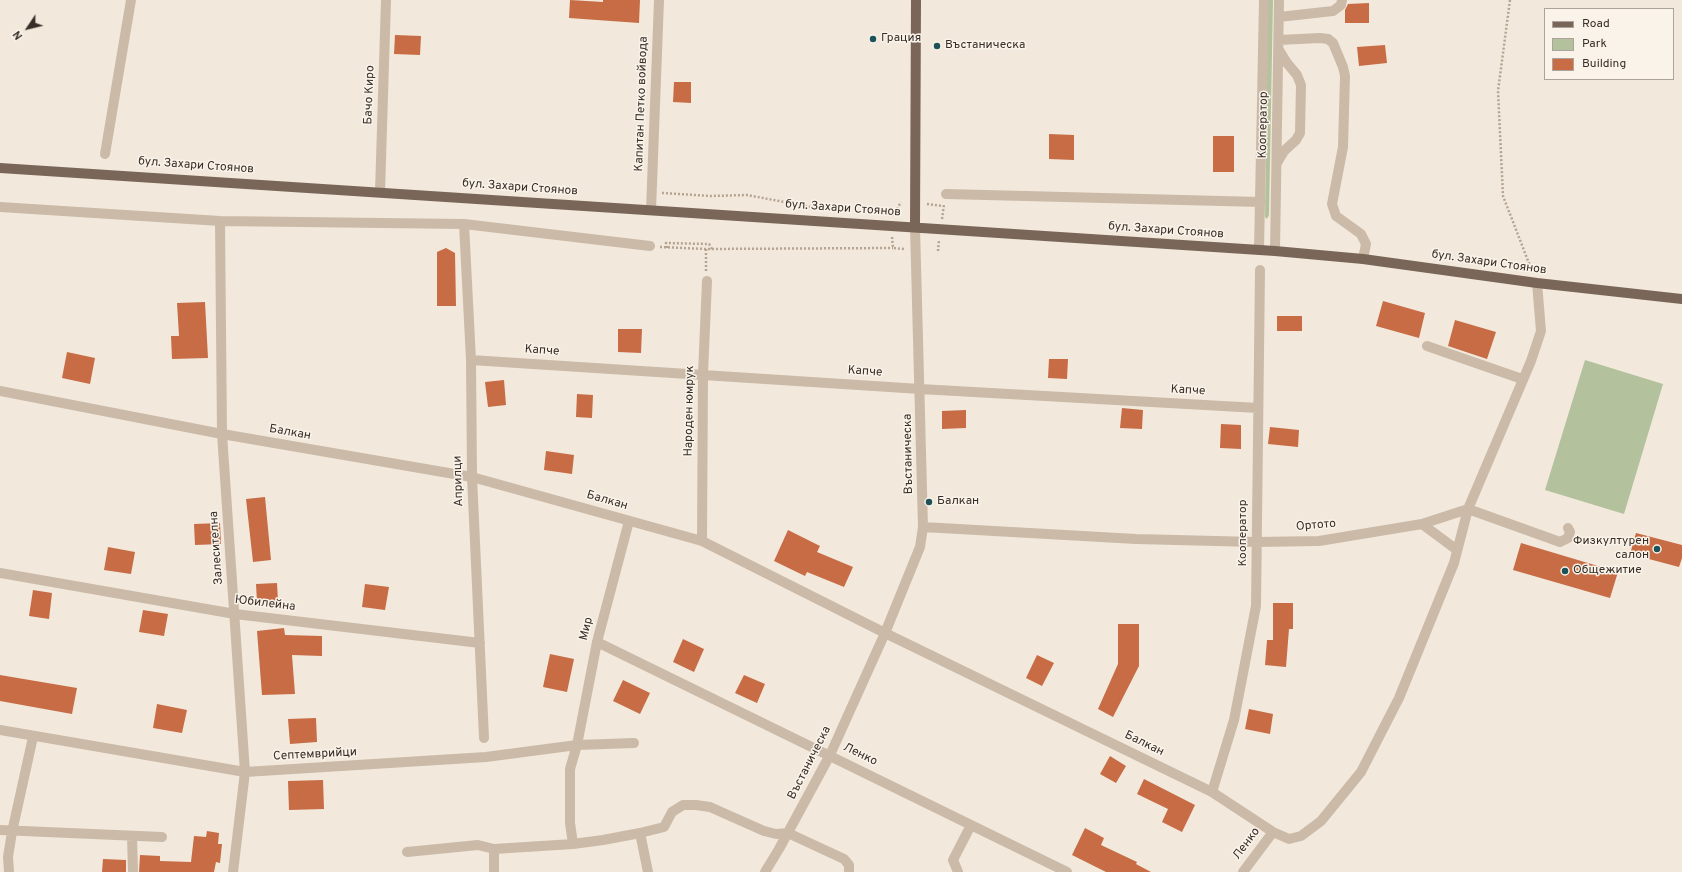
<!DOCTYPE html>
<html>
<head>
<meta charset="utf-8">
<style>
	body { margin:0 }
	#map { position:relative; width:1682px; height:872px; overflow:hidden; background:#f2e9dc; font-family:Overpass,sans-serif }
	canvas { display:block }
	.legend { position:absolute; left:1544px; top:8px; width:130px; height:72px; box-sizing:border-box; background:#faf3e9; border:1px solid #aca49c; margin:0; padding:5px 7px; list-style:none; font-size:12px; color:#372e28 }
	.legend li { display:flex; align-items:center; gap:8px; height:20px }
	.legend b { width:20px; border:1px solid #aca49c }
	.north { position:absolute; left:8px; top:8px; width:40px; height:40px; -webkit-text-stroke:3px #faf3e9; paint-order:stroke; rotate:235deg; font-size:11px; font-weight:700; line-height:16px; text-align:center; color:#372e28 }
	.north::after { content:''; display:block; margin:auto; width:14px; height:18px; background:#372e28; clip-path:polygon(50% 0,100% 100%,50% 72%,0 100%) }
</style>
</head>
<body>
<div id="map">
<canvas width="1682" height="872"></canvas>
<ul class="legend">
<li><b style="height:5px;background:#796659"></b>Road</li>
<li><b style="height:11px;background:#b3c29c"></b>Park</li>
<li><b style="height:11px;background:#c76c45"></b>Building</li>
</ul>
<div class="north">N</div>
</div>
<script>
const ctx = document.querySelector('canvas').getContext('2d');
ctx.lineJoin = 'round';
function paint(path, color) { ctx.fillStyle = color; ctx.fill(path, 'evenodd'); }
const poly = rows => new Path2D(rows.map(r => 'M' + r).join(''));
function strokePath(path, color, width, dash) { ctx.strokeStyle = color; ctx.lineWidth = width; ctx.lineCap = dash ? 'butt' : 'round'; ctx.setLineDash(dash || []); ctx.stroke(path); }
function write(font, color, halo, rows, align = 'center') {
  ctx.font = font + ' Overpass,sans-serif'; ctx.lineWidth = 3; ctx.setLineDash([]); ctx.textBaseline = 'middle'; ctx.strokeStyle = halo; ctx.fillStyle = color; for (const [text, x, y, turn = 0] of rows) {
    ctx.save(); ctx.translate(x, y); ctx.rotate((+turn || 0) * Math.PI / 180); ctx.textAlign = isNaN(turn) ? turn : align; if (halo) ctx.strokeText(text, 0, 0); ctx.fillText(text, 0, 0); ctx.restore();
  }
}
paint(poly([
	[1268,0,1273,0,1269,215,1267,219,1265,217],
	[1585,360,1663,384,1624,514,1545,490]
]), '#b3c29c');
paint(poly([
	[570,0,603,2,603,0,640,0,639,23,569,18],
	[1369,3,1369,23,1345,23,1345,10,1348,4],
	[395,35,421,36,420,55,394,54],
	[1385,45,1387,63,1359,66,1357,47],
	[674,82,691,82,691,103,673,102],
	[1049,134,1074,135,1074,160,1049,159],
	[1213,136,1234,136,1234,172,1213,172],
	[446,248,455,253,456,306,437,306,437,252],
	[1383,301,1425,313,1419,338,1376,326],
	[205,302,208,358,172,359,171,336,179,336,177,303],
	[1277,316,1302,316,1302,331,1277,331],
	[1455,320,1496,332,1487,359,1448,346],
	[618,329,642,329,641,353,618,352],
	[67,352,95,358,90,384,62,378],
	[1049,359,1068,359,1067,379,1048,378],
	[504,380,506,405,488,407,485,382],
	[577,394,593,395,592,418,576,417],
	[1122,408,1143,410,1142,429,1120,428],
	[966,410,966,428,942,429,942,411],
	[1221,424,1241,425,1241,449,1220,448],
	[1270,427,1299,430,1298,447,1268,444],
	[546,451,574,455,572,474,544,470],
	[265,497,271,560,253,562,246,499],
	[220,523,221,544,195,545,194,524],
	[788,530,820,546,817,552,853,567,844,587,807,572,805,576,774,561],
	[1636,533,1682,545,1682,558,1679,567,1630,554],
	[1521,543,1618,572,1610,598,1513,570],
	[108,547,135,552,131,574,104,570],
	[277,583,278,601,257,602,256,584],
	[365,584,389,587,385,610,362,607],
	[33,590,52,593,49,619,29,616],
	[1273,603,1293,603,1293,629,1289,629,1286,667,1265,665,1267,640,1273,640],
	[143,610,168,614,164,636,139,632],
	[1118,624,1139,624,1139,666,1113,717,1098,709,1118,664],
	[284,628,285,635,322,636,322,656,292,655,295,694,262,695,257,631],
	[683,639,704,649,694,672,673,662],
	[550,654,574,659,567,692,543,687],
	[1037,655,1054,663,1042,686,1026,678],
	[0,675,77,688,72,714,0,701],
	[744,675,765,684,757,703,735,693],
	[623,680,650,693,640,714,613,701],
	[157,704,187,710,182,733,153,728],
	[1249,709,1273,714,1270,734,1245,729],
	[316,718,317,742,290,744,288,719],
	[1110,756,1126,766,1116,783,1100,774],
	[1144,779,1195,805,1182,832,1162,822,1168,809,1137,794],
	[323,780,324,809,289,810,288,781],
	[1085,828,1104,838,1101,845,1137,862,1136,864,1151,872,1106,872,1072,855],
	[207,831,219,833,218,844,222,844,220,863,216,862,214,872,139,872,140,855,160,856,160,861,191,862,194,836,206,837],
	[103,859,126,860,126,872,102,872]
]), '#c76c45');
strokePath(poly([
	[1510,0,1498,91,1503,196,1532,271],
	[662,193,711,196,747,195,816,208],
	[927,204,943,206],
	[893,216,901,202],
	[942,219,944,204],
	[892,237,893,248,904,249],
	[660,247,706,249,893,248],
	[667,248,666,243,709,244,712,249],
	[706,249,706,271],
	[938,251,939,240]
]), '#b6a492', 2.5, [2, 2]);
strokePath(poly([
	[1279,17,1333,11,1341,5,1342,0],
	[1279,40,1320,38,1328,39,1333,43,1343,67,1345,76,1343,147,1332,204,1336,216,1361,234,1366,244,1363,259],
	[105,154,131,0],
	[1277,163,1284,151,1296,140,1300,133,1301,85,1297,75,1287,63,1279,50],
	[380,192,386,0],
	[946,194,1261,202],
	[0,207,220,221,464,224,650,246],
	[651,210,659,0],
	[220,221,222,434,245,772,233,872],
	[464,224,471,360,472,477,484,738],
	[1259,250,1264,0],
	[1275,251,1279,0],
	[1427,346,1522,379],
	[471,360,920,389,1258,408],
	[0,391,222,434,472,477,702,541,885,633,1212,792,1273,832,1289,839,1301,836,1321,821,1361,772,1399,698,1454,563,1468,509,1531,361,1541,331,1537,283],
	[1468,509,1560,542,1568,538,1570,532,1568,528],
	[629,521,597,642,577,745,570,769,570,823,573,844,603,840,640,833],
	[1422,524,1457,550],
	[923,527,1136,539,1256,542,1319,541,1422,524,1468,509],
	[702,541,703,374,707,281],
	[0,573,235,614,480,643],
	[597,642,1067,872],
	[0,730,245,772,486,757,577,745,634,743],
	[1212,792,1234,720,1256,606,1260,270],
	[0,830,162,837],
	[132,836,133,872],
	[407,852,478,845,494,849,573,844],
	[9,872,8,857,12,832,33,737],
	[494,872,494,849],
	[648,872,640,833,664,827,672,812,683,805,696,805,710,807,764,831,776,834,788,833,844,859,849,865,849,872],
	[765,872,779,849,830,755,885,633,920,547,923,527,915,227],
	[958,872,953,860,971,825],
	[1243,872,1273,832]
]), '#cbbaa8', 10);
strokePath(poly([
	[0,168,1275,251,1363,259,1537,283,1682,299],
	[915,227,916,0]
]), '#796659', 10);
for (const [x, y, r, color] of [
	[873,39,4,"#1d5259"],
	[937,46,4,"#1d5259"],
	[929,502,4,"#1d5259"],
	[1657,549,4,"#1d5259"],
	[1565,571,4,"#1d5259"]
]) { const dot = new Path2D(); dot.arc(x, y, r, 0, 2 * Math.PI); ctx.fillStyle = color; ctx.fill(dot); strokePath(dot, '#faf3e9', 1.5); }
write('12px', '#372e28', '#faf3e9', [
	["Грация",881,39],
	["Въстаническа",945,46],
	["Балкан",937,502],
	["Физкултурен",1649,542,"right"],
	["салон",1649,556,"right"],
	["Общежитие",1573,571]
], 'left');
write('12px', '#372e28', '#faf3e9', [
	["Бачо Киро",370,95,-88],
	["Капитан Петко войвода",642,104,-88],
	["Кооператор",1264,125,-89],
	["бул. Захари Стоянов",196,166,4],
	["бул. Захари Стоянов",520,188,4],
	["бул. Захари Стоянов",843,209,4],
	["бул. Захари Стоянов",1166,231,4],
	["бул. Захари Стоянов",1489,263,8],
	["Капче",542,351,4],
	["Капче",865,372,4],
	["Капче",1188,391,3],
	["Народен юмрук",690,411,-89],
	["Балкан",290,433,10],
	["Въстаническа",909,454,-91],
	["Априлци",459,481,-92],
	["Балкан",607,501,16],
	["Ортото",1316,526,-5],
	["Кооператор",1244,533,-90],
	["Залесителна",217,548,-94],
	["Юбилейна",265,604,7],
	["Мир",587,629,-76],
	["Балкан",1144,744,26],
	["Септемврийци",315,755,-3],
	["Ленко",860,755,26],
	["Въстаническа",810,763,-63],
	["Ленко",1247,844,-53]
]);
</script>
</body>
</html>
